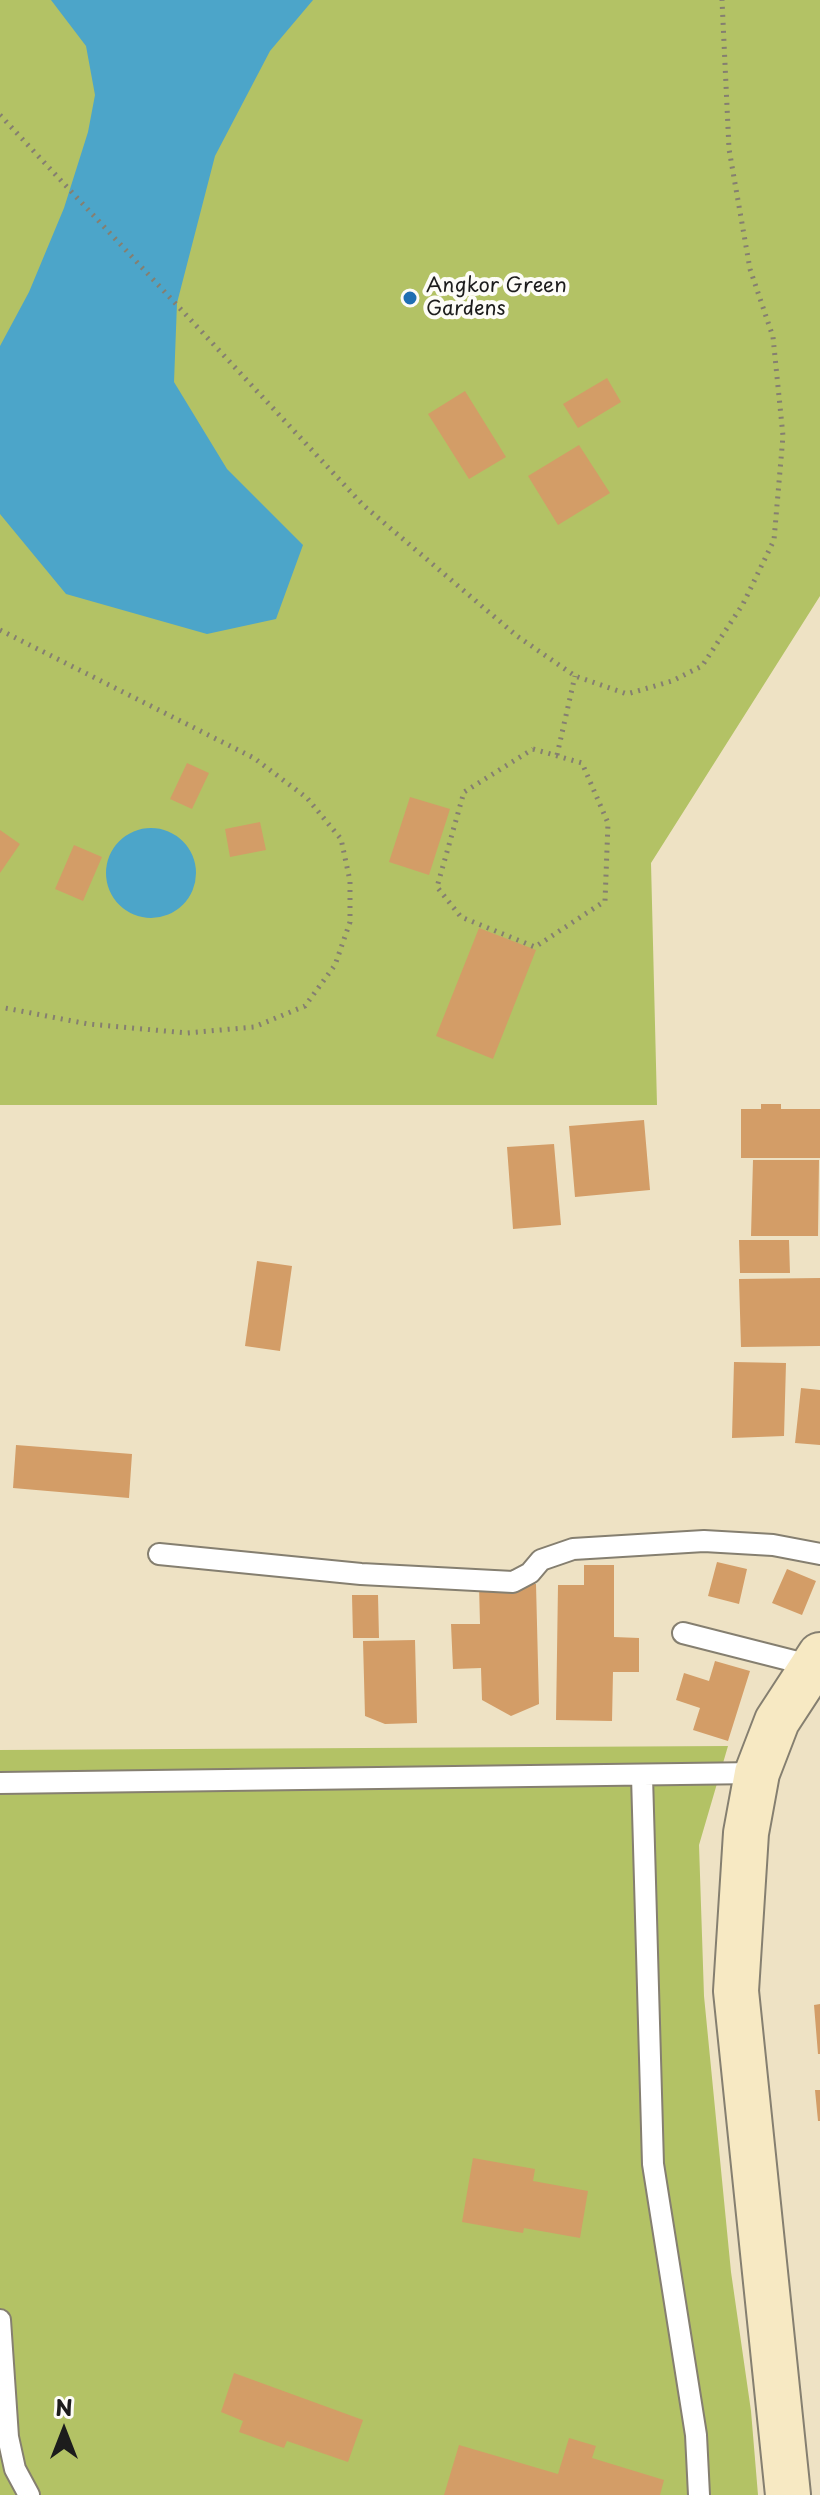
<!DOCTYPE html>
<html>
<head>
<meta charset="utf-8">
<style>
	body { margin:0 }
	#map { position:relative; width:820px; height:2495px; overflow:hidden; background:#eee2c4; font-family:"Playpen Sans",sans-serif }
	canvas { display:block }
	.north { position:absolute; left:24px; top:2391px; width:80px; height:80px; -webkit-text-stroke:6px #fdfcf7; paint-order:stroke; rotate:0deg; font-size:22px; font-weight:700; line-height:32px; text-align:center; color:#1c1c1c }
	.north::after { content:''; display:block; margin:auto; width:28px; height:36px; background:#1c1c1c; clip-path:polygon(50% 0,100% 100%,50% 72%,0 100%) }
</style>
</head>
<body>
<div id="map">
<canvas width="820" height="2495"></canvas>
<div class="north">N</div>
</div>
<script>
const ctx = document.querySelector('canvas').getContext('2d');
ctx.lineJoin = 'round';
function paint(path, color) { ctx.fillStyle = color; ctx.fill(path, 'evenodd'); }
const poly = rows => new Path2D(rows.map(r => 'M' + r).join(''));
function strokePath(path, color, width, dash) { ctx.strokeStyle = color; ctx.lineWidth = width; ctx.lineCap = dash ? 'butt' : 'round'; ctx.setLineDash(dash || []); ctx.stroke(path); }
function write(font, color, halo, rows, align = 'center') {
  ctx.font = font + ' "Playpen Sans",sans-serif'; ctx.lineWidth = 8; ctx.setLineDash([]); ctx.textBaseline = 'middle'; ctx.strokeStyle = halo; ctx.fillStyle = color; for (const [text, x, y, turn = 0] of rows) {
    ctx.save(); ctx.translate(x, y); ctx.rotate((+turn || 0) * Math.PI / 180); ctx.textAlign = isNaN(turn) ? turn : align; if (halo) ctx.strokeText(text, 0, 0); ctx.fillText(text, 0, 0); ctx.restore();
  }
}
paint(poly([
	[0,0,820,0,820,596,651,863,657,1105,0,1105],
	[728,1746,699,1845,704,1996,731,2272,751,2411,758,2495,0,2495,0,1750]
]), '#b3c265');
paint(poly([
	[51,0,313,0,270,51,215,156,177,303,174,382,227,469,303,545,276,619,207,634,66,594,0,514,0,346,29,292,64,208,88,132,95,95,86,46],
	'106 873a45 45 0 1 1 90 0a45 45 0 1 1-90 0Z'
]), '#4ca5c9');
paint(poly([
	[607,378,621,402,578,428,563,404],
	[465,391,506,457,469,479,428,414],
	[579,445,610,493,558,525,528,476],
	[187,763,209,773,192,809,170,799],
	[410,797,450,809,429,875,389,862],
	[260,822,266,850,230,857,225,829],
	[0,830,20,844,0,873],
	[74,845,102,857,83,901,55,889],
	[479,928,536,950,493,1059,436,1036],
	[761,1104,781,1104,781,1109,820,1109,820,1158,741,1158,741,1109,761,1109],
	[644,1120,650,1190,575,1197,569,1126],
	[554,1144,561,1225,513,1229,507,1147],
	[753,1160,819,1160,818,1236,751,1236],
	[739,1240,789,1240,790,1273,740,1273],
	[257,1261,292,1266,280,1351,245,1346],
	[820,1278,820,1346,741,1347,739,1279],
	[734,1362,786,1363,784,1436,732,1438],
	[801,1388,820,1390,820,1445,795,1443],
	[16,1445,132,1454,129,1498,13,1488],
	[717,1562,747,1569,739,1604,708,1596],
	[584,1565,614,1565,614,1637,639,1638,639,1672,613,1672,612,1721,556,1720,558,1585,584,1585],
	[787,1569,816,1581,802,1615,772,1603],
	[536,1584,539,1704,511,1716,482,1700,481,1668,453,1669,451,1624,480,1624,479,1585],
	[352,1595,378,1595,379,1638,353,1638],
	[415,1640,417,1723,385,1724,365,1716,363,1641],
	[715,1661,750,1671,728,1741,693,1730,700,1708,676,1700,684,1673,709,1681],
	[820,2004,820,2054,818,2054,814,2005],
	[815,2090,820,2090,820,2121,818,2121],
	[473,2158,535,2169,533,2181,588,2191,580,2238,524,2228,523,2233,462,2222],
	[234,2373,363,2420,348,2462,287,2441,284,2448,239,2432,243,2421,221,2412],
	[569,2438,596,2446,592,2458,664,2480,660,2495,444,2495,459,2445,558,2474]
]), '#d39d67');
const lane = poly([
	[159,1554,361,1574,513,1582,530,1573,541,1560,573,1549,704,1541,773,1545,820,1554],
	[683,1633,813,1666],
	[642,1776,653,2164,696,2435,699,2495],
	[0,1783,757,1773],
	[0,2320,8,2437,15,2469,29,2495]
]);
const secondary = poly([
	[788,2495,736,1991,746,1833,757,1773,777,1721,820,1655]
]);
strokePath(lane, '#857f70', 24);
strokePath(secondary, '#857f70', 48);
strokePath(poly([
	[0,115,363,505,517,636,575,676,627,694,672,681,702,666,743,604,774,540,783,436,773,337,750,269,729,149,722,0],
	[0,630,254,758,307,798,341,839,350,881,350,922,335,965,305,1006,254,1027,187,1033,88,1024,0,1007],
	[533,749,582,763,608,823,605,901,535,947,461,917,437,887,464,792,533,749],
	[557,755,575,676]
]), '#857f70', 5, [2, 6]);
strokePath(lane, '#fff', 20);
strokePath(secondary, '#f7e9c3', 44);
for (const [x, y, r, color] of [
	[410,298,8,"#1f6fb2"]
]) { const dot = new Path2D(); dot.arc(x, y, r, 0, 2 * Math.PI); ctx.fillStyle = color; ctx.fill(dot); strokePath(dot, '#fdfcf7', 3); }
write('20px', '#1c1c1c', '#fdfcf7', [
	["Angkor Green",426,286],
	["Gardens",426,309]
], 'left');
</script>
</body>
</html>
